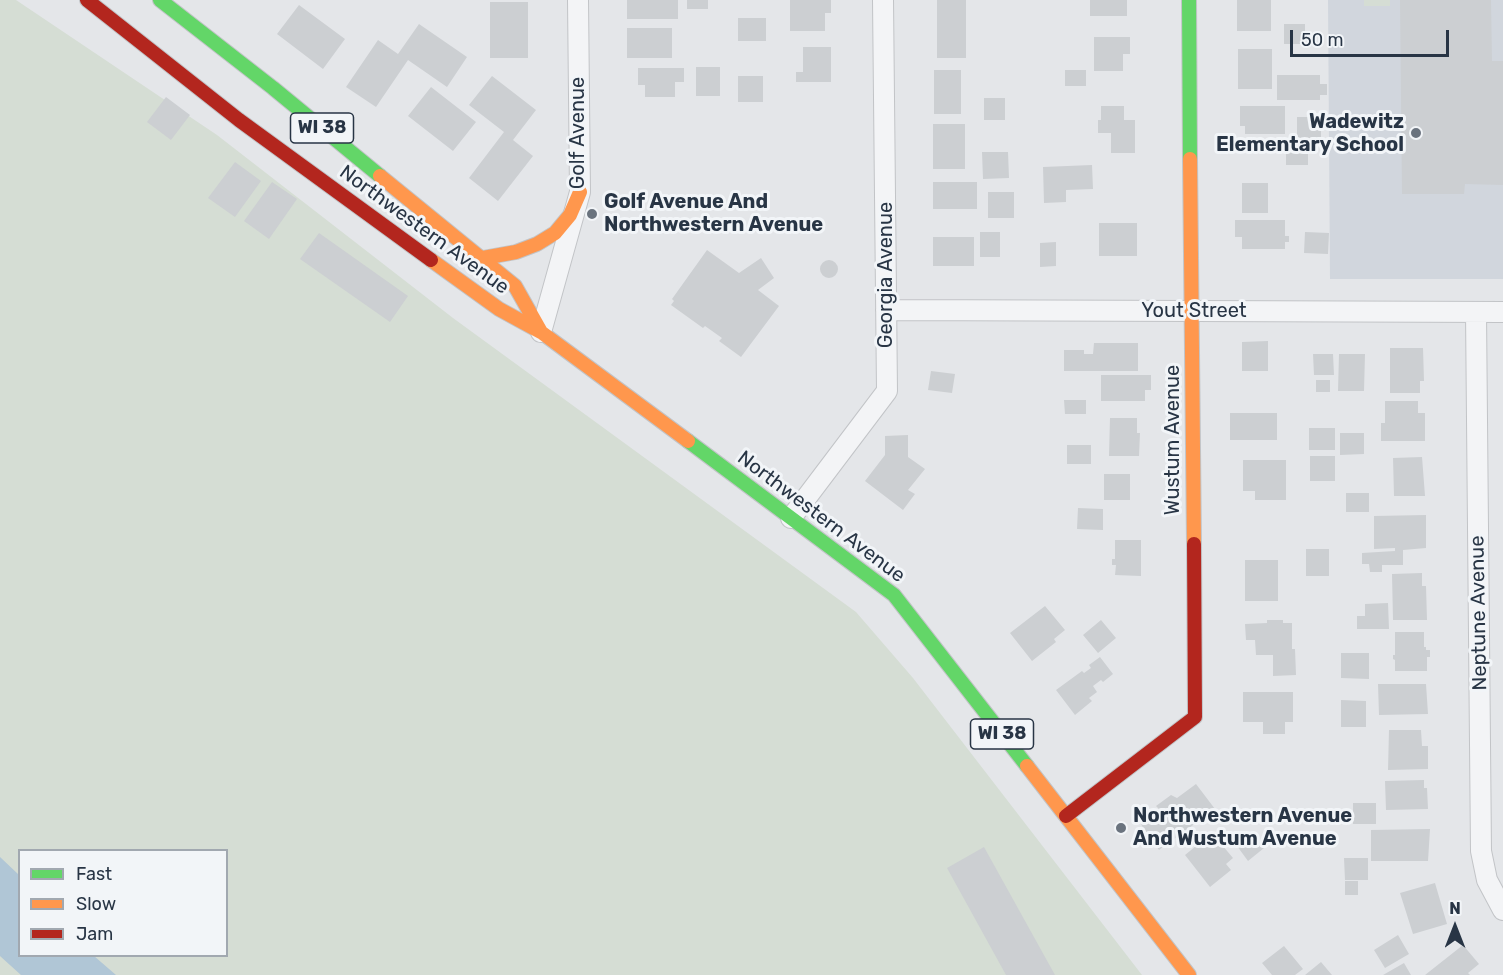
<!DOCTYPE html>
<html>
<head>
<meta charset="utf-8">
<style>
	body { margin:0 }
	#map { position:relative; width:1503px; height:975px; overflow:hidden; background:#e4e6e9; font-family:Rubik,sans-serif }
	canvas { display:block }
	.legend { position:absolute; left:18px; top:849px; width:210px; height:108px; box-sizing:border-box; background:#f2f5f8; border:2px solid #a1a8b0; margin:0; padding:8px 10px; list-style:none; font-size:18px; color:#283545 }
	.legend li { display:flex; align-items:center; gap:12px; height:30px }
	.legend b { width:30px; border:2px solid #a1a8b0 }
	.north { position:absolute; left:1425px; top:897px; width:60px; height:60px; -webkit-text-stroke:4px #f2f5f8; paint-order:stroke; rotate:0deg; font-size:16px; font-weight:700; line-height:24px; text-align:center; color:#283545 }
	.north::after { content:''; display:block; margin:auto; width:21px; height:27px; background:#283545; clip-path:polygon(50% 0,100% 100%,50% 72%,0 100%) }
	.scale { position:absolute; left:1290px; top:30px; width:159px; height:27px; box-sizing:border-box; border:3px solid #283545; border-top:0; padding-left:8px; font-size:18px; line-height:21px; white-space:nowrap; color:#283545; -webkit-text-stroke:4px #f2f5f8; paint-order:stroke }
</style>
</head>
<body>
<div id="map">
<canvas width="1503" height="975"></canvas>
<ul class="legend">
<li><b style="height:8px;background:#63d668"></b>Fast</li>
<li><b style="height:8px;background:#ff974d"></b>Slow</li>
<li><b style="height:8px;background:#b3261e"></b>Jam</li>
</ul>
<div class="north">N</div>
<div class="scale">50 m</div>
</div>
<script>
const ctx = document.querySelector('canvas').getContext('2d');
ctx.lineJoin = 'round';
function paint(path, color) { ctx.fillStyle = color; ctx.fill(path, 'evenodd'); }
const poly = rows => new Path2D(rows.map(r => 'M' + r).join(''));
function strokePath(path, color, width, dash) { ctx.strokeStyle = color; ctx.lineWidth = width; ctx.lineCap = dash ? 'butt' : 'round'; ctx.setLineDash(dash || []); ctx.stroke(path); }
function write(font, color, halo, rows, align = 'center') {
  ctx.font = font + ' Rubik,sans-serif'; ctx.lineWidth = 6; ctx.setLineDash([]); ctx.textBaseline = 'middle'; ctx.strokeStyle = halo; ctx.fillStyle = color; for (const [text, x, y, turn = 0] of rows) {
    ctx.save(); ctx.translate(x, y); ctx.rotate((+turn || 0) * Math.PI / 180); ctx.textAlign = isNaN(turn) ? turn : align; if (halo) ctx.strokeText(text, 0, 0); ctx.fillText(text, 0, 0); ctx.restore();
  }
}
paint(poly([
	[1328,0,1503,0,1503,279,1330,279]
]), '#d1d6dd');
paint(poly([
	[0,0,16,0,217,135,453,318,856,612,913,678,1142,975,0,975],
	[20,850,226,850,226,956,20,956],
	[1364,0,1390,0,1390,6,1364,6]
]), '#d5ddd4');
paint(poly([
	[0,857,19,875,20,956,94,956,116,975,21,975,0,956]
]), '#b0c6d6');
paint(poly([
	[627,0,678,0,678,19,627,19],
	[687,0,708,0,708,9,687,9],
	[790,0,831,0,831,13,825,13,825,31,790,31],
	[937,0,966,0,966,58,937,58],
	[1090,0,1127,0,1127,16,1090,16],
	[1237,0,1271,0,1271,31,1237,31],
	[1400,0,1491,0,1492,61,1503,61,1503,185,1465,184,1464,194,1402,194],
	[490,2,528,2,528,58,490,58],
	[299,5,345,39,323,69,277,34],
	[738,18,766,18,766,41,738,41],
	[419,24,467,57,447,87,408,60,376,107,346,87,378,40,398,54],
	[1284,24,1305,24,1305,44,1284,44],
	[627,28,672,28,672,58,627,58],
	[1094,37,1130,37,1130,54,1123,54,1123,71,1094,71],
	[803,47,831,47,831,82,796,82,796,72,803,72],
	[1238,49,1272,49,1272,89,1238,89],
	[696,67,720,67,720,96,696,96],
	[638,68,684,68,684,82,675,82,675,97,645,97,645,85,638,85],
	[934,70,961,70,961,114,934,114],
	[1065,70,1086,70,1086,86,1065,86],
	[1277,75,1320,75,1320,84,1327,84,1327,95,1320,95,1320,100,1277,100],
	[492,76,536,110,513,140,533,156,498,201,469,178,504,132,469,105],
	[738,76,763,76,763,102,738,102],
	[431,87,476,122,453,151,408,116],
	[166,97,190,115,171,140,147,122],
	[984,98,1005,98,1005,120,984,120],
	[1101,106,1124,106,1124,120,1135,120,1135,153,1111,153,1111,133,1098,133,1098,120,1101,120],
	[1240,106,1285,106,1285,134,1245,134,1245,126,1240,126],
	[1297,117,1321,117,1321,142,1297,142],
	[933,124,965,124,965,169,933,169],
	[1286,146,1308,146,1308,165,1286,165],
	[982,152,1008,152,1009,178,983,179],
	[235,162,261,181,235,217,208,198],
	[1092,165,1093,189,1066,190,1066,202,1044,203,1043,167],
	[272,182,297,199,269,239,244,221],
	[933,182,977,182,977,209,933,209],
	[1242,183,1268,183,1268,213,1242,213],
	[988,192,1014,192,1014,218,988,218],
	[1235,220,1285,220,1285,236,1289,236,1289,242,1285,242,1285,249,1242,249,1242,237,1235,237],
	[1099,223,1137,223,1137,256,1099,256],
	[980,232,1000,232,1000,257,980,257],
	[1305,232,1329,233,1328,254,1304,253],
	[319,233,408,296,390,322,300,259],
	[933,237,974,237,974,266,933,266],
	[1056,242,1056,266,1040,267,1040,243],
	[707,250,739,273,761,258,774,278,758,290,779,306,741,357,719,341,722,338,705,326,703,328,671,305,674,301,672,299],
	'820 269a9 9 0 1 1 18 0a9 9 0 1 1-18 0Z',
	[1268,341,1268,371,1242,371,1242,342],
	[1094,343,1138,343,1138,371,1064,371,1064,350,1084,350,1084,354,1093,354],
	[1390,348,1423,348,1424,381,1420,381,1420,393,1390,393],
	[1313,354,1333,354,1334,375,1314,375],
	[1339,354,1365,354,1364,391,1338,391],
	[931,371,955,374,952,393,928,390],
	[1101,375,1151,375,1151,390,1145,390,1145,401,1101,401],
	[1316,380,1330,380,1330,392,1316,392],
	[1064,400,1086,400,1086,414,1065,414],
	[1385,401,1418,401,1418,413,1425,413,1425,441,1381,441,1381,423,1385,423],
	[1230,413,1277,413,1277,440,1230,440],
	[1110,418,1137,418,1137,433,1140,433,1139,456,1109,456],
	[1309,428,1335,428,1335,450,1309,450],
	[1340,433,1364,433,1364,454,1340,455],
	[908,435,908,457,925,469,908,490,915,494,903,510,865,481,885,455,885,436],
	[1067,445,1091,445,1091,464,1067,464],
	[1310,456,1335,456,1335,481,1310,481],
	[1422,457,1425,496,1394,496,1393,458],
	[1243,460,1286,460,1286,500,1255,500,1255,491,1243,491],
	[1104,474,1130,474,1130,500,1104,500],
	[1346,493,1369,493,1369,512,1346,512],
	[1078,508,1103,509,1103,530,1077,529],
	[1426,515,1426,548,1403,550,1403,565,1382,565,1382,572,1370,572,1369,564,1362,564,1362,553,1395,551,1395,548,1374,549,1374,516],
	[1115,540,1141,540,1141,576,1115,575,1116,565,1112,565,1112,559,1115,559],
	[1306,549,1329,549,1329,576,1306,576],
	[1245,560,1278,560,1278,601,1245,601],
	[1422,573,1422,586,1426,586,1427,620,1393,620,1392,574],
	[1388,603,1389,629,1357,629,1357,616,1365,616,1365,604],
	[1045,606,1065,630,1054,639,1056,642,1032,661,1010,633],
	[1101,620,1116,638,1098,653,1083,635],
	[1267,620,1283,620,1283,623,1292,623,1292,649,1295,649,1296,675,1273,676,1273,655,1256,655,1255,640,1246,640,1245,624,1267,623],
	[1395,632,1424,632,1424,647,1426,647,1426,650,1430,650,1430,657,1427,657,1427,671,1395,671,1395,660,1393,659,1393,655,1395,655],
	[1341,653,1369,653,1369,679,1341,678],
	[1100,657,1113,674,1103,682,1101,680,1093,686,1097,692,1089,698,1092,701,1075,715,1056,690,1082,671,1084,673,1091,668,1089,665],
	[1378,684,1426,684,1428,714,1379,715],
	[1243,692,1293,692,1293,722,1285,722,1285,734,1263,734,1263,722,1243,722],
	[1341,700,1366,701,1366,727,1341,727],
	[1389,730,1421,730,1422,746,1428,746,1428,769,1388,770],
	[1424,780,1424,788,1427,788,1428,809,1386,810,1385,781],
	[1196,784,1215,809,1159,850,1140,823,1159,809,1156,806,1171,795,1177,798],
	[1353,803,1376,803,1376,824,1353,824],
	[1430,829,1428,861,1371,861,1371,830],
	[1212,833,1233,858,1226,864,1231,870,1210,887,1185,855],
	[1253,834,1264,848,1248,861,1237,846],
	[984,847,1055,975,1006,975,947,868],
	[1344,858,1368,858,1368,880,1345,880],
	[1345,881,1358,881,1358,895,1345,895],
	[1435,883,1447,924,1413,934,1400,893],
	[1398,935,1409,954,1385,968,1374,950],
	[1463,945,1479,964,1468,973,1470,975,1425,975],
	[1284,946,1303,969,1295,975,1272,975,1262,963],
	[1321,962,1332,975,1305,975],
	[1404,963,1411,975,1383,975]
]), '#cccfd2');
const street = poly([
	[886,310,1503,312],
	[1476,312,1481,851,1487,880,1503,910],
	[541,332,580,192,578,0],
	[791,518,887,391,883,0]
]);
const fast = poly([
	[160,0,273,88,380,176],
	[1189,0,1190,159],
	[688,441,894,595,1027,766]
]);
const slow = poly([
	[1190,159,1194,544],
	[380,176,515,286,541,332],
	[483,258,516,252,537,244,555,233,570,215,580,192],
	[431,260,499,309,541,332,688,441],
	[1027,766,1189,975]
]);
const jam = poly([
	[87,0,239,120,431,260],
	[1066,816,1195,717,1194,544]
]);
strokePath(street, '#c2c4c7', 22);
strokePath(fast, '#c2c4c7', 16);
strokePath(slow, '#c2c4c7', 16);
strokePath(jam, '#c2c4c7', 16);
strokePath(street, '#f3f4f6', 20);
strokePath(fast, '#63d668', 14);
strokePath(slow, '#ff974d', 14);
strokePath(jam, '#b3261e', 14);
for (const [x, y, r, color] of [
	[1416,133,6,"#6a737e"],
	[592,214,6,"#6a737e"],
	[1121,828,6,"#6a737e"]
]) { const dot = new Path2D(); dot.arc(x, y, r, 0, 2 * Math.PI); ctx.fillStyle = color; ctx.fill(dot); strokePath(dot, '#f2f5f8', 2); }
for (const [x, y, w] of [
	[322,128,63],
	[1002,734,63]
]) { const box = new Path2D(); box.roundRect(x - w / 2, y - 15, w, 30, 4.5); ctx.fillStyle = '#f2f5f8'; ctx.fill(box); strokePath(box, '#283545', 1.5); }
write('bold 18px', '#283545', null, [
	["WI 38",322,128],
	["WI 38",1002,734]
]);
write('bold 20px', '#283545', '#f2f5f8', [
	["Wadewitz",1404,122,"right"],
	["Elementary School",1404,145,"right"],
	["Golf Avenue And",604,202],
	["Northwestern Avenue",604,225],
	["Northwestern Avenue",1133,816],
	["And Wustum Avenue",1133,839]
], 'left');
write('20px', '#283545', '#f2f5f8', [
	["Golf Avenue",578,133,-90],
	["Northwestern Avenue",424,230,36],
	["Georgia Avenue",886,275,-90],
	["Yout Street",1194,311],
	["Wustum Avenue",1173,440,-90],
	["Northwestern Avenue",821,517,37],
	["Neptune Avenue",1479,613,-91]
]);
</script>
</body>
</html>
